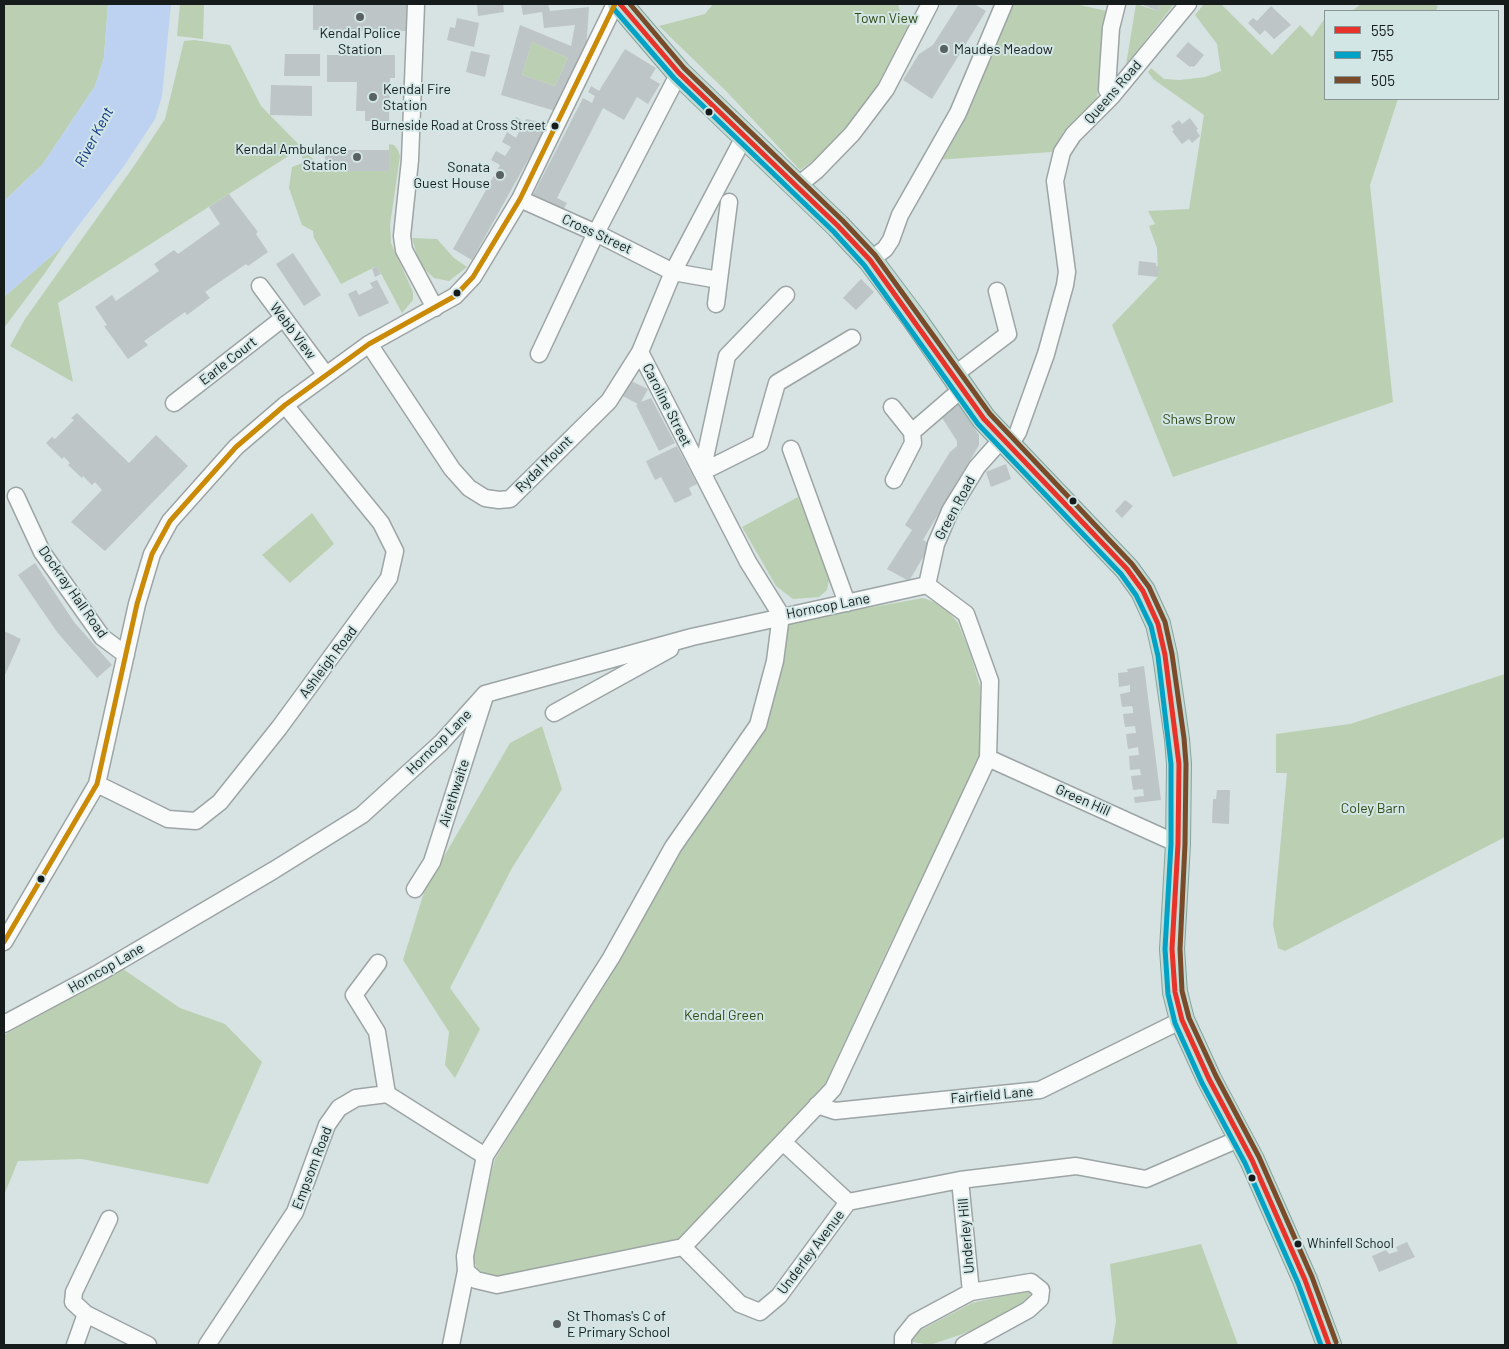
<!DOCTYPE html>
<html>
<head>
<meta charset="utf-8">
<style>
	body { margin:0 }
	#map { position:relative; width:1509px; height:1349px; overflow:hidden; background:#d7e2e2; font-family:Barlow,sans-serif }
	canvas { display:block }
	.frame { position:absolute; inset:0; border:5px solid #161c1c; pointer-events:none }
	.legend { position:absolute; left:1324px; top:10px; width:175px; height:90px; box-sizing:border-box; background:#d3e6e6; border:1px solid #879595; margin:0; padding:6px 9px; list-style:none; font-size:15px; color:#161c1c }
	.legend li { display:flex; align-items:center; gap:10px; height:25px }
	.legend b { width:25px; border:1px solid #879595 }
</style>
</head>
<body>
<div id="map">
<canvas width="1509" height="1349"></canvas>
<div class="frame"></div>
<ul class="legend">
<li><b style="height:6px;background:#e7332a"></b>555</li>
<li><b style="height:6px;background:#01a2c5"></b>755</li>
<li><b style="height:6px;background:#7a4b2a"></b>505</li>
</ul>
</div>
<script>
const ctx = document.querySelector('canvas').getContext('2d');
ctx.lineJoin = 'round';
function paint(path, color) { ctx.fillStyle = color; ctx.fill(path, 'evenodd'); }
const poly = rows => new Path2D(rows.map(r => 'M' + r).join(''));
function strokePath(path, color, width, dash) { ctx.strokeStyle = color; ctx.lineWidth = width; ctx.lineCap = dash ? 'butt' : 'round'; ctx.setLineDash(dash || []); ctx.stroke(path); }
function write(font, color, halo, rows, align = 'center') {
  ctx.font = font + ' Barlow,sans-serif'; ctx.lineWidth = 4; ctx.setLineDash([]); ctx.textBaseline = 'middle'; ctx.strokeStyle = halo; ctx.fillStyle = color; for (const [text, x, y, turn = 0] of rows) {
    ctx.save(); ctx.translate(x, y); ctx.rotate((+turn || 0) * Math.PI / 180); ctx.textAlign = isNaN(turn) ? turn : align; if (halo) ctx.strokeText(text, 0, 0); ctx.fillText(text, 0, 0); ctx.restore();
  }
}
paint(poly([
	[4,4,108,4,104,57,95,86,42,165,4,201],
	[180,4,204,4,203,39,177,36],
	[713,4,898,4,902,18,908,26,873,94,824,153,800,170,727,92,659,26,705,14],
	[1008,4,1075,4,1107,11,1097,99,1063,132,1052,152,935,160],
	[1136,4,1158,11,1161,4,1174,4,1126,65],
	[1204,4,1221,4,1272,55,1300,25,1312,37,1325,18,1325,99,1398,99,1370,185,1393,402,1173,477,1112,325,1158,277,1157,248,1149,226,1155,224,1148,211,1189,209,1204,115,1153,79,1148,72,1151,68,1164,79,1180,80,1205,77,1221,71,1217,44,1195,15],
	[1361,4,1432,4,1438,6,1436,11,1352,11],
	[194,40,230,45,261,106,316,162,325,163,325,171,389,171,389,144,394,145,398,150,400,156,390,225,391,243,413,292,413,300,402,313,377,266,341,284,314,238,313,231,302,225,289,188,292,167,303,163,301,148,58,303,73,382,10,346,25,319,136,163,165,119,184,41],
	[532,42,568,58,555,86,522,75],
	[412,238,437,239,454,258,467,267,449,281,434,278,420,265],
	[63,246,45,273,4,328,4,297],
	[798,497,830,575,827,590,819,597,793,599,776,586,742,527],
	[312,513,334,544,290,583,262,555],
	[923,598,943,605,958,623,970,653,980,687,980,765,891,942,825,1084,678,1240,503,1277,491,1276,477,1269,474,1260,474,1242,495,1159,617,960,669,864,762,725,789,622],
	[1505,674,1505,837,1285,951,1278,948,1273,925,1287,773,1276,773,1276,734,1350,724],
	[542,726,562,789,512,868,450,988,480,1029,455,1078,445,1065,449,1032,403,960,425,889,510,743],
	[123,969,180,1008,225,1024,262,1062,208,1184,82,1159,18,1161,4,1195,4,1035],
	[1201,1244,1238,1345,1112,1345,1116,1321,1110,1264],
	[1023,1291,1030,1292,1030,1298,998,1322,930,1345,913,1342,912,1337,917,1332,972,1303]
]), '#bbd0b2');
paint(poly([
	[108,4,171,4,162,96,155,119,124,166,63,246,4,297,4,201,42,165,95,86,104,57]
]), '#bdd2f1');
paint(poly([
	[313,4,408,4,408,31,313,30],
	[477,4,503,4,504,12,478,16],
	[521,4,548,4,550,11,589,7,586,51,559,112,501,95,520,25,571,46,575,25,544,28,542,12,523,15],
	[532,42,568,58,555,86,522,75],
	[959,4,974,4,986,11,932,99,903,80,919,54,933,45],
	[1141,4,1161,4,1158,11],
	[1271,6,1291,25,1274,39,1265,30,1260,35,1248,23,1253,18,1257,21],
	[457,18,479,23,474,47,447,40,450,27,455,28],
	[1188,42,1204,55,1194,67,1192,66,1190,67,1176,56],
	[625,49,656,68,650,78,660,84,648,104,637,97,624,120,603,108,557,198,567,203,562,212,532,197,583,98,592,103,595,96,588,92,591,86,599,91],
	[471,51,490,55,485,77,466,72],
	[285,54,320,54,320,76,284,76],
	[327,55,395,55,395,78,390,78,389,121,365,121,365,111,356,111,357,82,327,82],
	[271,85,312,86,312,116,270,115],
	[516,117,525,122,526,119,548,124,472,260,453,249,500,165,491,160,496,151,505,156,511,147,502,142,507,132,516,138,520,130,511,125],
	[1190,118,1198,129,1196,130,1200,136,1192,143,1189,139,1182,144,1172,131,1174,130,1171,126,1179,120,1182,124],
	[325,150,389,150,389,171,325,171],
	[229,194,258,232,256,234,268,252,248,266,246,264,205,292,210,298,187,315,185,312,144,341,148,345,128,359,104,326,107,325,95,307,112,295,116,301,159,271,154,264,174,250,178,254,220,224,209,207],
	[293,253,321,295,304,306,276,264],
	[1139,261,1156,263,1156,266,1159,267,1158,277,1138,275],
	[377,266,381,274,375,277,372,269],
	[861,279,874,292,856,310,843,298],
	[377,280,389,303,359,317,348,294,356,290,359,295,373,288,370,283],
	[631,381,648,389,641,402,651,398,675,443,659,451,636,405,638,404,623,396],
	[956,401,979,435,979,445,923,540,931,544,909,581,887,569,912,530,905,525,950,452,957,446,957,441,939,413],
	[77,413,129,463,156,435,188,466,105,551,71,522,102,490,95,482,92,485,83,476,82,478,68,465,70,463,64,457,62,459,46,443,52,437,55,439,74,420,71,418],
	[677,446,697,484,689,488,692,495,675,503,661,477,655,480,646,461],
	[1006,464,1011,479,991,487,986,472],
	[1125,500,1133,506,1122,518,1115,511],
	[35,563,74,622,112,665,97,678,57,632,18,575],
	[4,631,21,639,4,677],
	[1144,666,1161,800,1135,803,1134,797,1144,796,1143,789,1133,790,1131,776,1141,775,1140,769,1130,770,1129,756,1139,755,1138,747,1128,749,1126,734,1136,733,1135,726,1125,727,1123,714,1133,713,1133,709,1132,706,1122,707,1120,694,1130,692,1130,685,1119,687,1118,673,1128,672,1127,669],
	[1217,790,1230,790,1229,824,1212,823,1213,799,1216,799],
	[1407,1242,1415,1257,1379,1272,1372,1256,1386,1250,1389,1254,1398,1251,1396,1247]
]), '#bdc5c6');
const minor = poly([
	[416,4,410,160,402,236,404,250,435,308],
	[1112,96,1107,90,1108,73,1111,28,1117,4],
	[744,137,673,272,640,352,748,562,781,615,775,661,758,725,673,847,611,958,485,1156,465,1256,466,1271,476,1280,497,1285,683,1247,833,1089,988,758,990,681,966,614,927,585],
	[796,187,817,170,852,134,886,89,930,4],
	[520,199,596,233,673,272,719,280,729,202],
	[870,260,885,249,891,240,900,215,958,113,1004,4],
	[260,286,326,375],
	[716,304,719,280],
	[369,344,452,469,469,488,485,498,499,500,510,499,609,401,640,352],
	[539,354,596,233,679,73],
	[954,375,1008,334,997,291],
	[174,403,282,319],
	[892,407,912,432],
	[1009,447,1018,432,1046,354,1065,285,1067,272,1055,181,1062,152,1073,135,1112,96,1188,4],
	[791,449,847,603],
	[702,472,760,443,777,383,852,338],
	[702,472,727,356,786,295],
	[894,480,913,443,912,432,963,388],
	[16,496,42,552,102,637,126,655],
	[927,585,936,544,950,511,977,467,1002,439],
	[554,713,670,649],
	[988,758,1178,844],
	[97,784,168,819,196,821,220,802,279,728,389,578,395,551,381,523,285,405],
	[415,889,432,862,484,699],
	[4,942,97,784,137,604,152,554,170,521,236,447,285,405,369,344,455,296,473,277,520,199,615,4],
	[378,963,354,995,377,1032,387,1094],
	[4,1024,99,973,274,870,362,815,441,743,485,694,692,637,927,585],
	[817,1105,835,1111,1040,1090,1182,1020],
	[783,1142,848,1202,960,1180,1076,1166,1146,1179,1241,1138],
	[960,1180,971,1292],
	[109,1219,74,1292,73,1302,86,1314,148,1345],
	[683,1247,740,1304,760,1312,779,1296,848,1202],
	[75,1345,86,1314],
	[207,1345,295,1212,327,1125,339,1108,356,1098,387,1094,485,1156],
	[451,1345,466,1271],
	[903,1345,903,1337,915,1322,971,1292,1031,1282,1041,1290,1040,1299,1028,1310,964,1345]
]);
const highway = poly([
	[620,4,679,73,838,226,870,260,915,320,984,419,1127,569,1143,591,1158,624,1165,655,1177,739,1179,764,1178,844,1172,949,1175,992,1182,1020,1209,1079,1252,1160,1305,1280,1329,1345]
]);
strokePath(minor, '#9da4a4', 19);
strokePath(highway, '#87a49c', 26);
strokePath(minor, '#f9fbfb', 16);
strokePath(highway, '#c2dbd4', 24);
strokePath(poly([
	[620,4,679,73,838,226,870,260,984,419,1127,569,1143,591,1158,624,1165,655,1179,764,1178,844,1172,949,1175,992,1182,1020,1209,1079,1252,1160,1305,1280,1329,1345]
]), '#e7332a', 5);
strokePath(poly([
	[614,9,674,78,833,231,864,265,978,424,1121,574,1136,595,1151,626,1158,656,1171,764,1171,844,1165,949,1168,994,1175,1023,1202,1083,1245,1163,1298,1283,1321,1345]
]), '#01a2c5', 5);
strokePath(poly([
	[630,4,684,68,843,221,875,255,990,414,1132,564,1149,587,1165,622,1172,654,1184,738,1186,764,1185,844,1180,949,1182,991,1189,1018,1216,1076,1259,1157,1312,1277,1336,1342]
]), '#7a4b2a', 5);
strokePath(poly([
	[4,942,97,784,137,604,152,554,170,521,236,447,285,405,369,344,455,296,473,277,520,199,615,4]
]), '#ca8a06', 5);
for (const [x, y, r, color] of [
	[360,17,5,"#5a6161"],
	[944,49,5,"#5a6161"],
	[373,97,5,"#5a6161"],
	[709,112,4.5,"#161c1c"],
	[555,126,4.5,"#161c1c"],
	[357,157,5,"#5a6161"],
	[500,175,5,"#5a6161"],
	[457,293,4.5,"#161c1c"],
	[1073,501,4.5,"#161c1c"],
	[41,879,4.5,"#161c1c"],
	[1252,1178,4.5,"#161c1c"],
	[1298,1244,4.5,"#161c1c"],
	[557,1324,5,"#5a6161"]
]) { const dot = new Path2D(); dot.arc(x, y, r, 0, 2 * Math.PI); ctx.fillStyle = color; ctx.fill(dot); strokePath(dot, '#d3e6e6', 2); }
write('13px', '#161c1c', '#d3e6e6', [
	["Burneside Road at Cross Street",546,126],
	["Whinfell School",1307,1244,"left"]
], 'right');
write('14px', '#324b14', '#d3e6e6', [
	["Town View",886,18],
	["Shaws Brow",1199,419],
	["Coley Barn",1373,808],
	["Kendal Green",724,1015]
]);
write('14px', '#161c1c', '#d3e6e6', [
	["Kendal Police",360,33,"center"],
	["Station",360,49,"center"],
	["Maudes Meadow",954,49],
	["Kendal Fire",383,89],
	["Station",383,105],
	["Kendal Ambulance",347,149,"right"],
	["Station",347,165,"right"],
	["Sonata",490,167,"right"],
	["Guest House",490,183,"right"],
	["St Thomas's C of",567,1316],
	["E Primary School",567,1332]
], 'left');
write('14px', '#161c1c', '#d3e6e6', [
	["Queens Road",1113,92,-49],
	["Cross Street",597,234,25],
	["Webb View",293,331,53],
	["Earle Court",228,361,-38],
	["Caroline Street",667,405,63],
	["Rydal Mount",544,464,-45],
	["Green Road",955,508,-62],
	["Dockray Hall Road",73,592,55],
	["Horncop Lane",828,606,-11],
	["Ashleigh Road",328,662,-53],
	["Horncop Lane",439,742,-45],
	["Airethwaite",454,793,-72],
	["Green Hill",1083,800,24],
	["Horncop Lane",106,968,-30],
	["Fairfield Lane",992,1095,-5],
	["Empsom Road",312,1168,-69],
	["Underley Hill",966,1236,-95],
	["Underley Avenue",811,1252,-53]
]);
write('italic 15px', '#083283', '#d3e6e6', [
	["River Kent",94,137,-62]
]);
</script>
</body>
</html>
